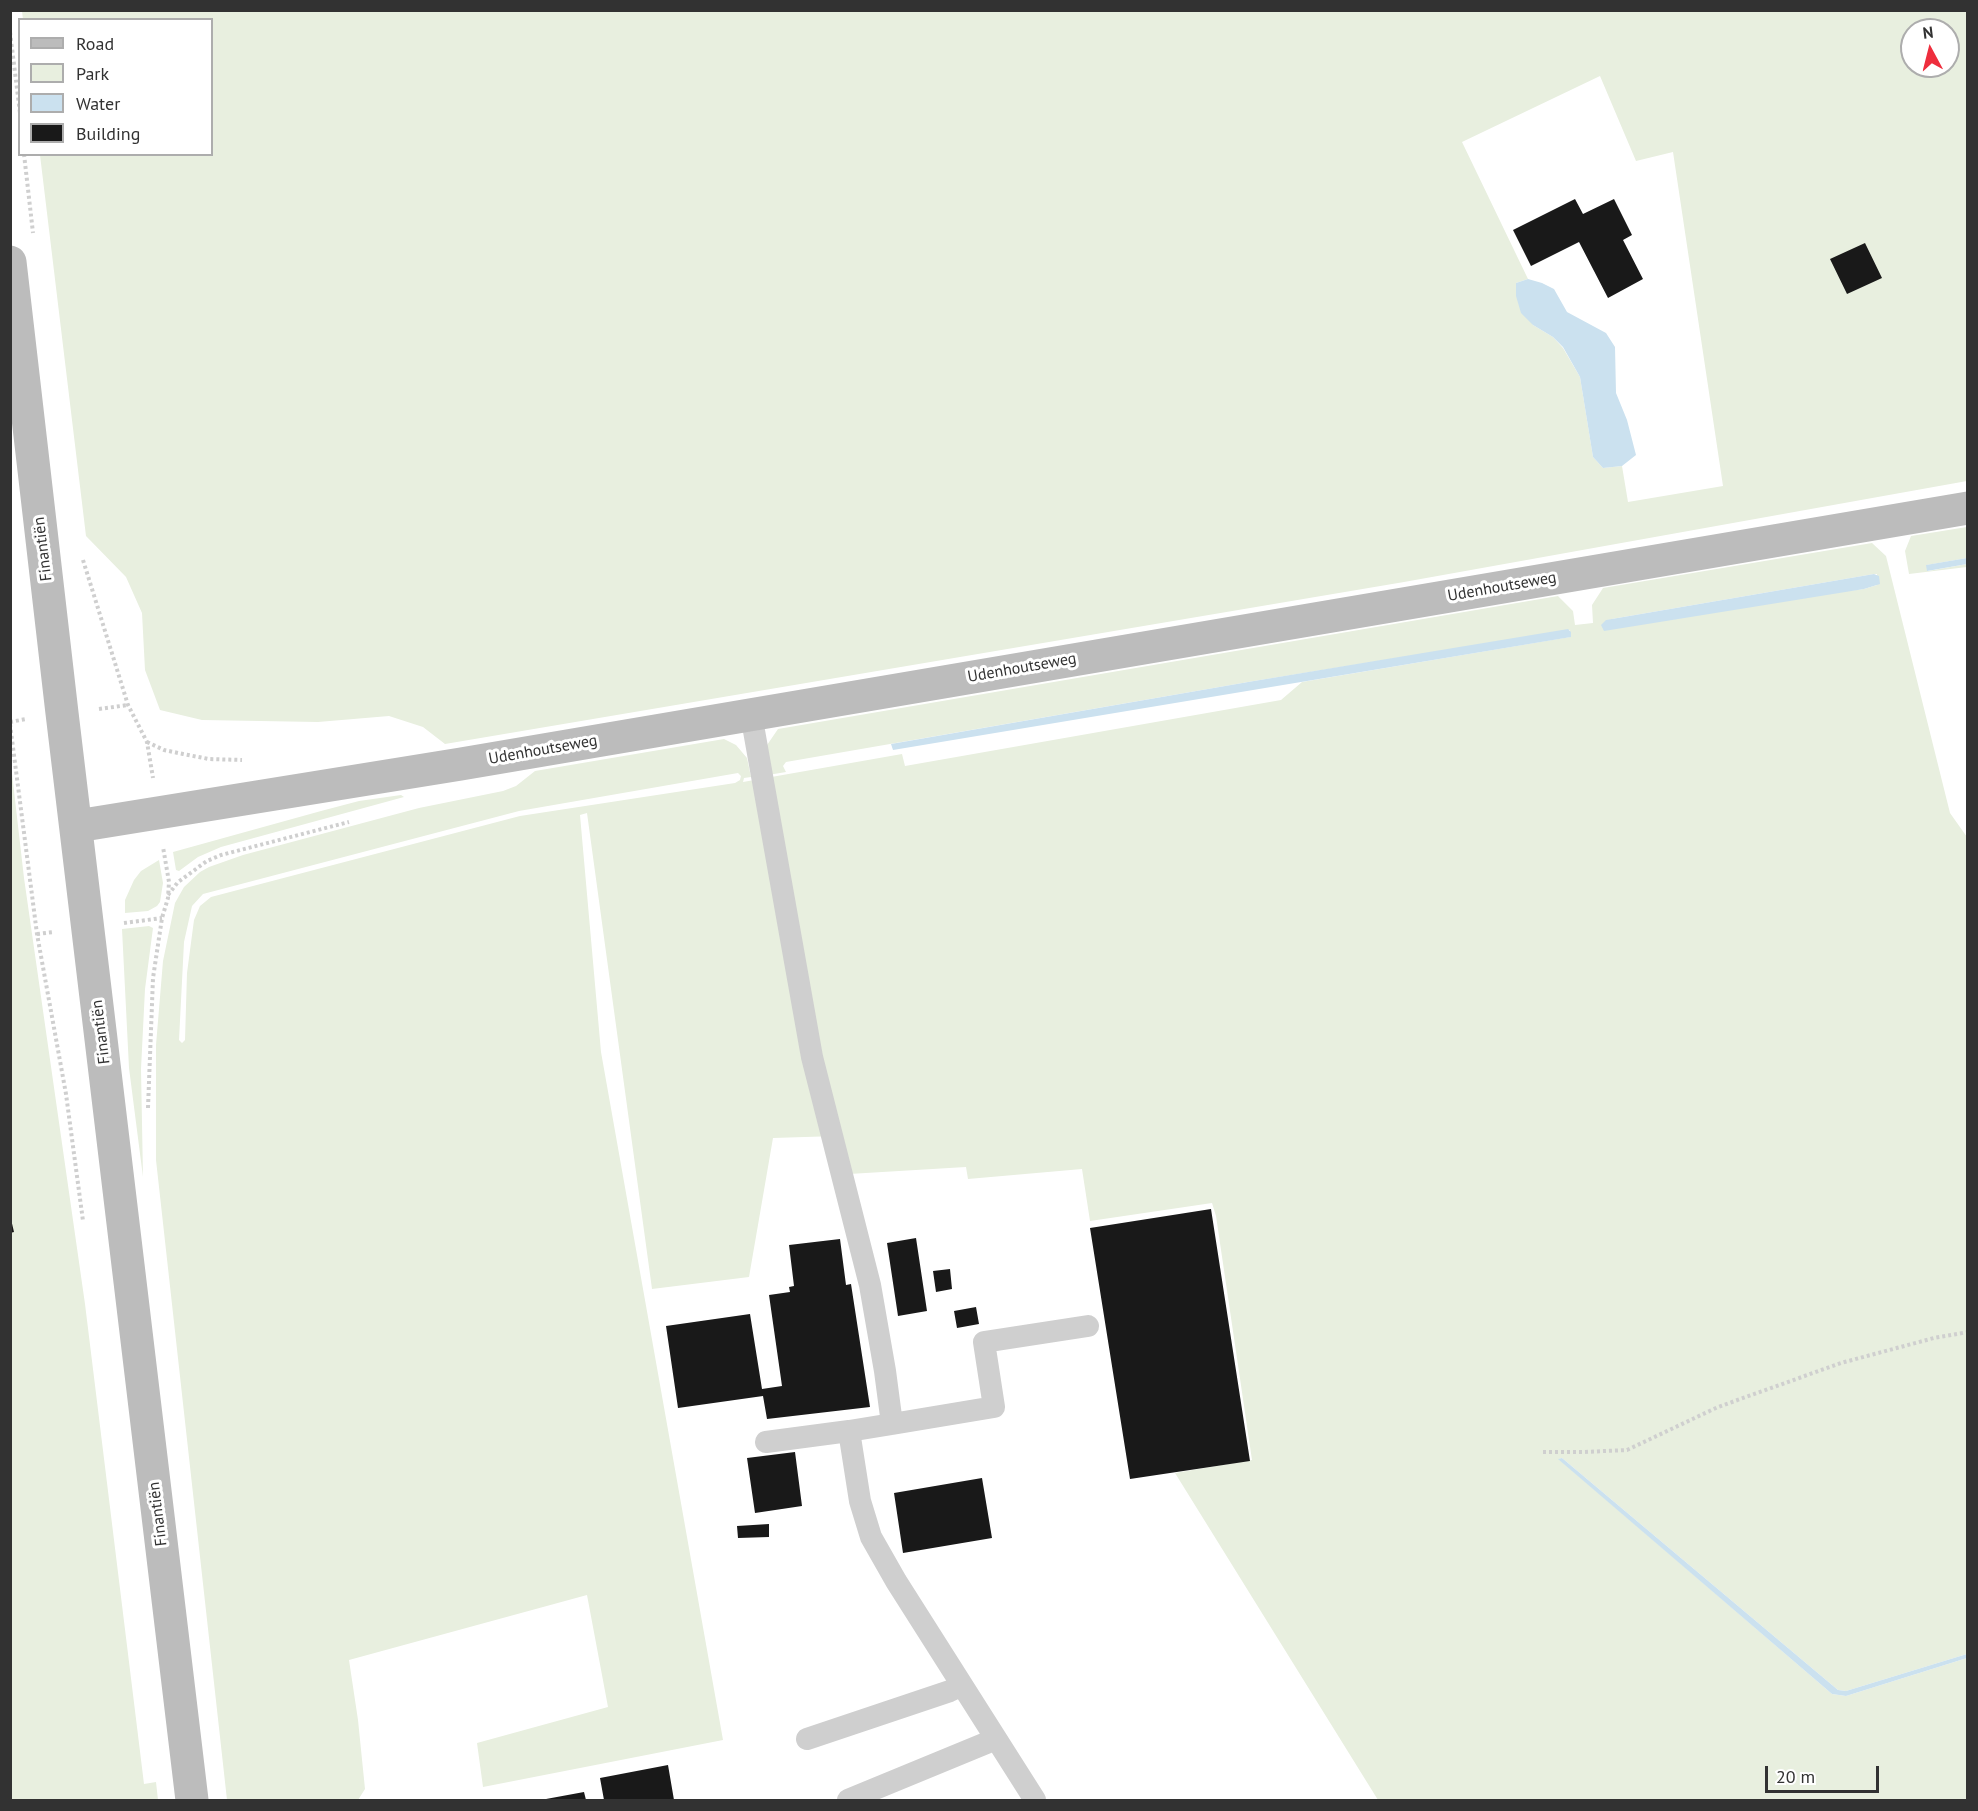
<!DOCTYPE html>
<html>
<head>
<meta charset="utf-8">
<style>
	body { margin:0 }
	#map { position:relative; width:1978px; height:1811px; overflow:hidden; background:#fff; font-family:"PT Sans",sans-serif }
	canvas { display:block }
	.frame { position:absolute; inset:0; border:12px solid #323232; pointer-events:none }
	.legend { position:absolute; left:18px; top:18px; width:195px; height:138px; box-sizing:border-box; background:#fff; border:2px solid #adadad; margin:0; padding:8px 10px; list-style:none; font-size:18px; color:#323232 }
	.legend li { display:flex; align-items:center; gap:12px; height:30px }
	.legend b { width:30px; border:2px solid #adadad }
	.north { position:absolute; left:1900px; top:18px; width:60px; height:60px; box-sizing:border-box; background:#fff; border:2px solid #adadad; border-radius:50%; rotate:353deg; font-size:16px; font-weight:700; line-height:24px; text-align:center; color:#323232 }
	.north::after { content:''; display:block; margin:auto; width:21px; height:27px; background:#ee2e3d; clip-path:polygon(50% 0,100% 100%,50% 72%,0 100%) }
	.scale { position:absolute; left:1765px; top:1766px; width:114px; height:27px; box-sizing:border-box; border:3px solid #323232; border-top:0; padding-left:8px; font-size:18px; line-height:21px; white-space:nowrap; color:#323232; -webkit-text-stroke:4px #fff; paint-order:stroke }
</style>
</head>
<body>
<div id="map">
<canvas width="1978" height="1811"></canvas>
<div class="frame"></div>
<ul class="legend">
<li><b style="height:8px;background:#bcbcbc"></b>Road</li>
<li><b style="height:16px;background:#e8efdf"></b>Park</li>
<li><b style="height:16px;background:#cbe1ef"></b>Water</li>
<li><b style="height:16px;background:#191919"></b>Building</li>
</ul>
<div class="north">N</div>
<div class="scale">20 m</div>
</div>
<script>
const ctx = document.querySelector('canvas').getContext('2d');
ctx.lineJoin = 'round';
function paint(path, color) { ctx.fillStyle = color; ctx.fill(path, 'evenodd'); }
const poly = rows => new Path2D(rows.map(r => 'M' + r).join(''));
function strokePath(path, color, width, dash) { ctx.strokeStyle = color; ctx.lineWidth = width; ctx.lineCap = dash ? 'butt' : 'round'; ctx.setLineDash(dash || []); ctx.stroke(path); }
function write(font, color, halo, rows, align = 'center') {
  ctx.font = font + ' "PT Sans",sans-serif'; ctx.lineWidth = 6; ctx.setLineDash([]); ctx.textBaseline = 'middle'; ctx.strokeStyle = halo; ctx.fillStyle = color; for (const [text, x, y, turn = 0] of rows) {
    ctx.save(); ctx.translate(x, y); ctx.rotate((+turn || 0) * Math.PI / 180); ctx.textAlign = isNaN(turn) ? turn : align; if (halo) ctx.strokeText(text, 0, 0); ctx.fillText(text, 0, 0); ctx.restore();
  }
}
paint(poly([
	[22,11,1967,11,1967,481,1404,582,445,744,423,727,389,716,318,722,202,720,160,710,145,670,142,613,126,577,86,536,40,155,212,154,212,20,23,20],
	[1912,30,1948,30,1948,66,1912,66],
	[1600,76,1636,161,1673,152,1723,486,1628,502,1622,466,1603,468,1593,457,1580,377,1563,348,1553,337,1533,325,1516,283,1528,279,1462,142],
	[1967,527,1967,558,1927,565,1928,571,1967,564,1967,567,1909,574,1905,551,1911,536],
	[1872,543,1886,556,1950,813,1967,837,1967,1654,1846,1691,1838,1690,1562,1458,1559,1459,1832,1694,1846,1696,1967,1658,1967,1800,1378,1800,1175,1473,1252,1460,1216,1216,1212,1203,1090,1221,1082,1169,968,1179,966,1167,849,1174,837,1136,773,1138,749,1277,652,1289,587,813,580,815,601,1052,723,1740,483,1787,477,1743,608,1707,587,1595,349,1660,358,1720,365,1789,358,1800,227,1800,156,1160,156,1045,163,961,175,903,184,887,200,872,209,867,243,855,419,808,503,791,516,786,535,771,724,739,736,745,747,758,751,777,744,778,743,782,902,754,905,766,1281,700,1302,682,1570,637,1570,630,1254,681,786,762,783,766,786,772,768,775,765,748,778,729,1558,596,1573,611,1575,625,1593,623,1592,605,1603,588],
	[1874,574,1877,574,1877,585,1864,589,1606,620],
	[738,773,741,776,740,780,735,783,520,816,211,897,200,906,194,920,187,973,185,1040,182,1043,179,1040,184,942,192,906,203,894,519,811],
	[10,756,24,878,85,1304,144,1784,156,1782,158,1800,11,1800],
	[401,795,404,797,221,847,198,857,179,871,176,870,173,852,321,811,359,801],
	[159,860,163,883,160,902,157,906,148,911,125,913,125,900,134,880,141,871],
	[149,926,153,928,145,989,141,1069,143,1177,129,1068,122,929]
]), '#e8efdf');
paint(poly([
	[1528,279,1542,283,1554,289,1567,312,1606,333,1615,347,1616,393,1627,420,1636,455,1622,466,1603,468,1593,457,1580,377,1563,347,1553,337,1533,325,1521,313,1516,296,1516,283],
	[1967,558,1967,564,1927,571,1926,565],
	[1874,574,1879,576,1880,584,1864,589,1604,631,1601,625,1606,620],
	[1568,629,1571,632,1571,637,893,750,891,744,1254,681],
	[1562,1458,1838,1690,1846,1691,1967,1654,1967,1658,1846,1696,1832,1694,1558,1459]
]), '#cbe1ef');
paint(poly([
	[1575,199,1583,214,1614,199,1632,235,1623,240,1643,279,1608,298,1579,242,1531,266,1513,230],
	[1865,243,1882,278,1847,294,1830,259],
	[1211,1209,1250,1461,1130,1479,1090,1228],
	[10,1215,14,1232,10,1233],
	[916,1238,927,1311,898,1316,887,1243],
	[840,1239,846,1285,851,1284,870,1407,767,1419,763,1396,678,1408,666,1326,750,1314,762,1389,782,1386,769,1295,790,1292,789,1287,794,1286,789,1245],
	[950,1269,952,1289,936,1292,933,1271],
	[976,1307,979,1324,957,1328,954,1311],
	[795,1452,802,1506,755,1513,747,1458],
	[982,1478,992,1538,903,1553,894,1493],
	[769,1524,769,1537,738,1538,737,1526],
	[668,1765,674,1800,604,1800,600,1778],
	[584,1792,586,1800,546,1800,546,1799]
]), '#191919');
strokePath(poly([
	[10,32,20,113],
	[24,154,33,233],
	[83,560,128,705,147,742,153,778],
	[99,709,128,705],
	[10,722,26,719],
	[10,724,37,934,66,1094,83,1221],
	[147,742,164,750,183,754,209,759,242,760],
	[168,895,178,882,207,861,221,855,349,822],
	[124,923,162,918],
	[37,934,54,932],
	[148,1108,153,978,162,918,168,898,169,882,163,847],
	[1543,1452,1584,1452,1627,1450,1718,1407,1841,1363,1934,1338,1968,1332]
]), '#cfcfcf', 4, [3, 3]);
strokePath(poly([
	[751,714,812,1057,870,1285,885,1371,892,1424,849,1431,860,1501,871,1537,896,1581,1035,1800],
	[892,1424,994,1407,984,1342,1088,1326],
	[766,1442,849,1431],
	[807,1739,950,1691,962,1685],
	[848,1800,996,1739]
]), '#cfcfcf', 22);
strokePath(poly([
	[10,262,62,713,192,1800],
	[77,826,461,764,1968,508]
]), '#bcbcbc', 33);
write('16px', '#323232', '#fff', [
	["Finantiën",43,549,-97],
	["Udenhoutseweg",1502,587,-10],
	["Udenhoutseweg",1022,668,-10],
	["Udenhoutseweg",543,750,-10],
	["Finantiën",101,1032,-97],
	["Finantiën",158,1514,-97]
]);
</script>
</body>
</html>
